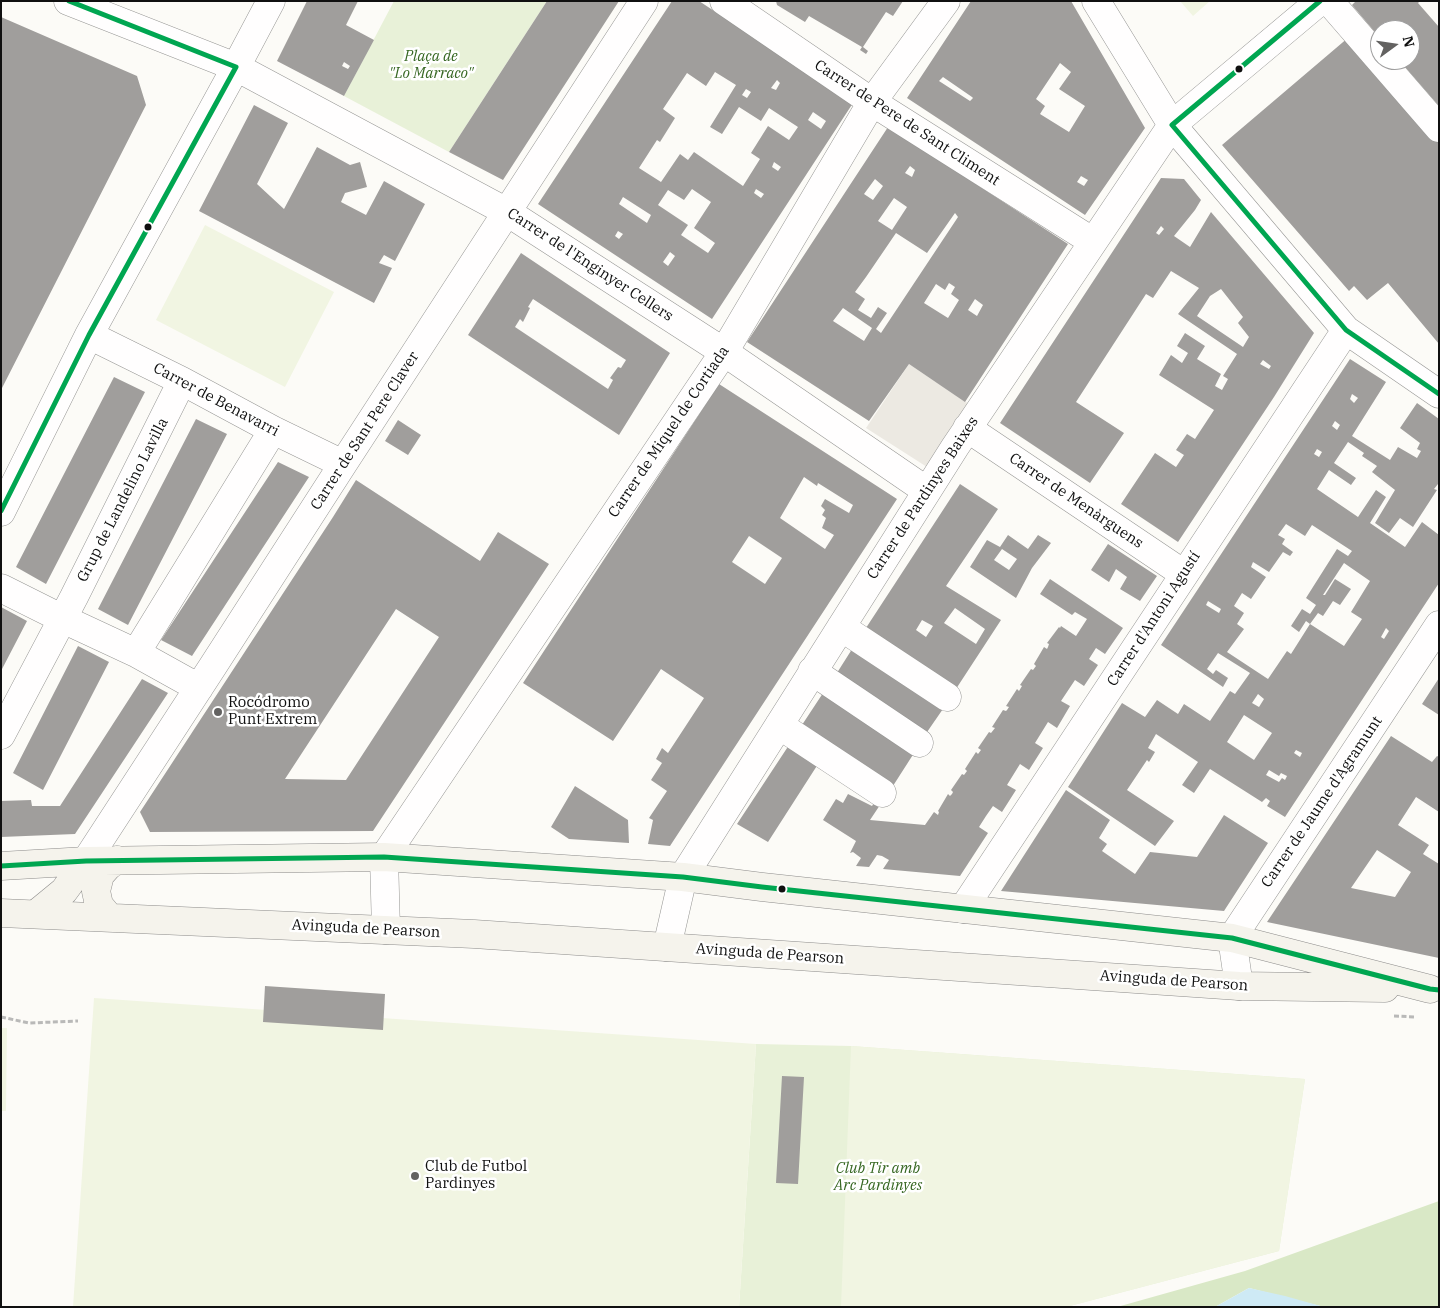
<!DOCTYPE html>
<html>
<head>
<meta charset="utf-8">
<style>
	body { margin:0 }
	#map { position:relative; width:1440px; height:1308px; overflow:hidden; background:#fcfbf7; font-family:"IBM Plex Serif",serif }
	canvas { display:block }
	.frame { position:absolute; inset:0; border:2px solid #101010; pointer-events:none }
	.north { position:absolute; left:1370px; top:20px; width:50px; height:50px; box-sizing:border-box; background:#fff; border:1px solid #9f9f9f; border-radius:50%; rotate:76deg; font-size:14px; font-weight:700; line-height:20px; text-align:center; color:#101010 }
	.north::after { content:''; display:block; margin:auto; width:18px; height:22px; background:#636261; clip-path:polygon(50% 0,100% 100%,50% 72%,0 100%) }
</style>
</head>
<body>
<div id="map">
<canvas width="1440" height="1308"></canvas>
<div class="frame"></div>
<div class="north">N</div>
</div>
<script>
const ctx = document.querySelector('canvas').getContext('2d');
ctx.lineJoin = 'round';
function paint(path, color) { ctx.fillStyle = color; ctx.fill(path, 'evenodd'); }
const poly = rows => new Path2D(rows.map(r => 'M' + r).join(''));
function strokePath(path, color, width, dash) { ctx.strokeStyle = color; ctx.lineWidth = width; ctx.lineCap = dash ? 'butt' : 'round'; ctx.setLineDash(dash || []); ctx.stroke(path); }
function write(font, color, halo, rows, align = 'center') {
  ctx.font = font + ' "IBM Plex Serif",serif'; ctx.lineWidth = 5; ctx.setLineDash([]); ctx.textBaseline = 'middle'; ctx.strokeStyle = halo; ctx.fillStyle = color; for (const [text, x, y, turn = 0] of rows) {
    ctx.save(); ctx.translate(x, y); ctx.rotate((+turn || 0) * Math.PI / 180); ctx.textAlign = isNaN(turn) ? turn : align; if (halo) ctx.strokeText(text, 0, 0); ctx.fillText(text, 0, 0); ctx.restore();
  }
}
paint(poly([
	[394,1,547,1,449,152,344,96],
	[756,1044,851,1046,1305,1079,1279,1251,1066,1307,739,1307]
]), '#e8f1d8');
paint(poly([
	[1439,1201,1439,1307,1324,1307,1249,1288,1215,1307,1117,1307,1245,1271]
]), '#d9e8c6');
paint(poly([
	[1180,1,1210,1,1193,16],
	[205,225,334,292,285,387,156,320],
	[94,998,756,1044,739,1307,73,1307],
	[1,1028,7,1028,6,1111,1,1111],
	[851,1046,1305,1079,1279,1251,1066,1307,841,1307]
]), '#f1f5e2');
paint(poly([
	[909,364,969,404,927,467,866,428]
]), '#ece9e2');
paint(poly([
	[1249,1288,1285,1296,1324,1307,1215,1307]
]), '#ceeaf5');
paint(poly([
	[307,1,358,1,346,25,374,40,344,96,277,61],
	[344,62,350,66,348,69,342,66],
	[547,1,619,1,503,180,449,152],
	[672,1,699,1,853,103,712,319,538,204],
	[715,72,736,85,710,127,722,134,739,107,761,121,769,108,798,127,789,140,768,126,751,153,760,159,743,186,694,152,688,160,680,154,661,182,639,168,657,140,660,142,675,118,663,109,687,73,706,86],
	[777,80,780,83,776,90,771,88],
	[746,89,751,92,747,98,742,95],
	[813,112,826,121,821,129,808,120],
	[774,162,781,167,778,171,772,167],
	[692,189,711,202,694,228,715,243,708,253,681,235,688,225,658,205,668,190,684,200],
	[756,189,764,194,761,198,754,193],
	[623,197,651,215,647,223,619,204],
	[618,231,623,234,619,239,615,236],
	[670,252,675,256,668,266,663,262],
	[776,1,903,1,893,16,886,12,863,47,868,51,866,54,860,50,862,47,809,16,805,22,777,5],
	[971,1,1071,1,1145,128,1085,215,907,98],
	[1060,63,1071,72,1059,89,1085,106,1069,132,1040,114,1045,106,1036,99],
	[943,77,972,97,973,98,970,101,939,81],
	[1081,176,1088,180,1084,186,1077,182],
	[1356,1,1420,1,1418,3,1439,27,1439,106,1399,60,1410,60,1410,30,1380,30,1380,38,1352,5],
	[1,17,137,76,146,105,1,390],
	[1349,37,1439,142,1439,344,1388,283,1367,300,1354,286,1349,291,1222,145],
	[254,105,288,123,257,184,284,209,317,147,350,165,360,162,367,187,345,193,341,202,366,215,384,181,425,204,395,261,384,255,379,263,392,268,374,303,199,211],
	[888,127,1068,244,965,402,909,364,869,421,747,342],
	[910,166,915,170,912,177,905,173],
	[875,179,883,186,873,200,864,194],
	[894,198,907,207,892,230,878,221],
	[955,213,958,217,881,333,876,329,887,313,878,307,871,318,858,310,865,299,855,292,866,277,896,233,927,253],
	[949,283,955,287,951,294,959,300,948,318,924,303,936,284,945,290],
	[975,299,983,305,977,316,968,310],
	[843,308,872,328,864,341,833,321],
	[1161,178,1184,179,1201,200,1195,210,1174,236,1190,247,1211,212,1314,333,1274,397,1178,542,1121,504,1155,453,1176,467,1184,455,1176,450,1187,434,1195,439,1214,410,1159,375,1171,355,1182,363,1188,353,1177,346,1185,333,1205,346,1197,359,1221,374,1215,386,1222,390,1228,379,1223,376,1237,354,1178,314,1199,288,1171,271,1153,298,1146,294,1076,402,1124,433,1090,483,1000,423],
	[1161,226,1164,229,1159,235,1156,233],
	[1221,289,1243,317,1238,323,1249,337,1243,347,1197,316,1210,296],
	[1263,360,1271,366,1269,369,1260,364],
	[521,253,670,353,619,435,468,335],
	[533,299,626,360,621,368,618,367,610,378,613,380,608,389,515,327,520,319,523,322,530,308,528,307],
	[1350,359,1386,382,1352,436,1390,460,1398,447,1417,458,1421,451,1417,449,1420,443,1400,428,1417,403,1439,419,1439,485,1438,484,1434,489,1437,490,1413,527,1400,518,1389,533,1375,523,1395,490,1372,472,1377,466,1362,456,1364,453,1348,442,1334,463,1356,478,1351,485,1329,470,1317,489,1358,517,1376,490,1386,497,1370,523,1405,547,1422,522,1439,535,1439,583,1285,817,1267,806,1270,801,1266,798,1262,802,1210,769,1194,793,1182,785,1198,762,1156,734,1148,748,1155,752,1149,762,1147,760,1127,790,1174,821,1155,846,1068,787,1122,703,1145,717,1157,700,1178,714,1184,704,1210,721,1230,691,1235,694,1250,673,1218,653,1207,669,1213,674,1216,670,1228,678,1223,687,1161,645],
	[1352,394,1358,398,1354,403,1350,399],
	[1335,421,1340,425,1337,430,1332,426],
	[1317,449,1322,452,1319,457,1314,454],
	[1286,524,1305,536,1312,525,1352,551,1348,556,1337,549,1306,598,1316,605,1310,614,1302,609,1291,626,1299,632,1306,621,1310,624,1318,613,1323,616,1333,601,1340,605,1351,589,1335,579,1325,595,1323,595,1344,563,1370,581,1351,612,1362,619,1344,646,1310,624,1291,654,1287,651,1268,679,1227,652,1244,629,1237,624,1244,613,1234,606,1242,593,1251,599,1266,577,1251,567,1253,562,1269,572,1283,552,1290,556,1293,552,1282,544,1285,539,1278,535],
	[1208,601,1221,609,1219,613,1206,605],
	[1386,628,1389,631,1384,639,1381,637],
	[1258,694,1264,699,1259,707,1252,703],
	[1244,715,1272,733,1254,760,1227,742],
	[1296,750,1302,753,1300,757,1294,753],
	[1269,770,1279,776,1281,773,1287,776,1285,780,1282,778,1279,782,1266,775],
	[114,377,145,392,46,584,16,567],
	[719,384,897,499,670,846,648,844,653,820,649,818,667,791,651,780,662,763,656,759,662,748,668,753,704,698,661,669,613,741,523,683],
	[804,477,817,486,818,483,853,505,849,513,825,499,821,506,825,510,822,515,826,518,822,528,834,535,825,549,780,518],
	[749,536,782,558,765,584,732,562],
	[196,419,227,434,128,625,98,609],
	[398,420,421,435,408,455,385,441],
	[278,462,309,477,192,656,161,640],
	[356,480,480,561,498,532,549,564,373,831,150,832,140,812,333,517],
	[396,609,439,637,346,780,285,779],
	[960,484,998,509,946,586,1001,620,954,692,864,631],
	[955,608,985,629,976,644,944,623],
	[922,620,933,626,926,637,916,630],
	[1008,535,1028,549,1038,535,1051,543,1032,568,1016,598,970,567,987,540,1000,547],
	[1002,549,1017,559,1009,570,994,560],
	[1108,544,1157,576,1140,601,1120,589,1127,577,1116,569,1109,582,1091,570],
	[1050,579,1123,628,1105,654,1096,648,1089,659,1098,665,1084,686,1075,680,1061,701,1070,706,1057,728,1048,722,1035,743,1043,748,1029,770,1020,764,1007,785,1016,790,1002,812,993,806,986,816,979,827,988,833,960,876,883,869,889,860,882,856,877,855,869,867,856,866,861,858,853,852,850,853,856,841,823,820,836,799,843,803,848,794,872,806,877,798,882,802,870,820,925,825,934,812,938,815,939,812,938,811,948,794,950,796,952,794,953,792,951,790,962,774,964,775,967,771,965,769,976,752,978,754,981,750,978,748,989,732,991,733,995,728,992,727,1003,710,1006,711,1007,710,1009,707,1006,706,1017,689,1019,691,1022,686,1020,685,1031,669,1033,670,1036,666,1034,664,1044,647,1047,649,1048,647,1049,644,1047,643,1059,627,1060,628,1061,626,1076,636,1087,619,1075,612,1072,615,1040,594],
	[1,607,27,621,1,671],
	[78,646,109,662,43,790,13,773],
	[854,646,945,706,925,735,835,676],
	[1439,678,1439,715,1422,704],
	[142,679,168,693,75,834,1,837,1,801,31,800,32,806,60,806],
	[825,690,916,750,891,789,800,728],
	[1391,736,1432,762,1437,756,1439,757,1439,812,1416,797,1398,825,1429,845,1423,854,1439,864,1439,958,1267,922],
	[1377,850,1411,872,1395,897,1351,888],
	[791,742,820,761,768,842,737,824],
	[575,786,628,820,629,843,569,839,551,827],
	[1066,790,1110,820,1099,838,1107,844,1102,851,1135,874,1150,852,1197,857,1224,815,1268,843,1224,911,1001,891],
	[265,986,385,994,383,1030,263,1022],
	[782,1076,804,1077,798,1184,776,1183]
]), '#a09e9c');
const street = poly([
	[68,1,236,67,507,212,724,352,927,491],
	[724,1,872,102,1092,241],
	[1096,1,1172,125,1346,330,1439,394],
	[1329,1,1439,128],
	[89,335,182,381,273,430,343,464],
	[967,428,1184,574],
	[1,512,89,335,236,67,271,1],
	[1,588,63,619,136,653,273,430],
	[841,627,947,697],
	[136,653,199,688],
	[812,671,919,743],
	[779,725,882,793],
	[1,735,74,597,182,381],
	[86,861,213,666,343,464,644,1],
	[963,909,1346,330],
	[386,930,384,857,724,352,872,102,946,1],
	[667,947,683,877,955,447,1172,125,1320,1],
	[1239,986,1232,938,1439,625]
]);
const secondary = poly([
	[1,866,86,861,384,857,683,877,762,887,1232,938,1430,989],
	[1,913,474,934,1239,986,1385,988],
	[36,914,64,891,86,861],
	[110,918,99,905,96,891,100,875,108,866,117,860]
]);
strokePath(street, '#969694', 29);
strokePath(secondary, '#8d8c8b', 29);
strokePath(poly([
	[1394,1016,1416,1017],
	[1,1017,29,1023,78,1021]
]), '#b9b9b8', 3, [5, 2.5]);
strokePath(street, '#fffefe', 28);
strokePath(secondary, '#f5f3ec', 28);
strokePath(poly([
	[69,1,236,67],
	[1320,1,1172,125,1346,330,1439,394],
	[1,511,89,335,236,67],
	[1,866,86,861,384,857,683,877,762,887,1232,938,1430,989,1439,990]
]), '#00a651', 5);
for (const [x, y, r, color] of [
	[1239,69,4.5,"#101010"],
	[148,227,4.5,"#101010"],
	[218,712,5,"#636261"],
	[782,889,4.5,"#101010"],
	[415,1176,5,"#636261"]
]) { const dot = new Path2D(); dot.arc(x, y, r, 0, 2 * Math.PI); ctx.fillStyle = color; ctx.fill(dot); strokePath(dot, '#fff', 2); }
write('italic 15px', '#366722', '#fff', [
	["Plaça de",431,57],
	["\"Lo Marraco\"",431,74],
	["Club Tir amb",878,1169],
	["Arc Pardinyes",878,1186]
]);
write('15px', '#101010', '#fff', [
	["Carrer de Pere de Sant Climent",907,123,33],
	["Carrer de l'Enginyer Cellers",590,265,33],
	["Carrer de Benavarri",216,400,28],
	["Carrer de Sant Pere Claver",365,431,-57],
	["Carrer de Miquel de Cortiada",669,432,-56],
	["Carrer de Pardinyes Baixes",923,498,-57],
	["Grup de Landelino Lavilla",123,500,-63],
	["Carrer de Menàrguens",1076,501,34],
	["Carrer d'Antoni Agustí",1154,619,-57],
	["Carrer de Jaume d'Agramunt",1322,802,-56],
	["Avinguda de Pearson",366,929,3],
	["Avinguda de Pearson",770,954,4],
	["Avinguda de Pearson",1174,981,4]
]);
write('15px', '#101010', '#fff', [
	["Rocódromo",228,703],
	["Punt Extrem",228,720],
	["Club de Futbol",425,1167],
	["Pardinyes",425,1184]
], 'left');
</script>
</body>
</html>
